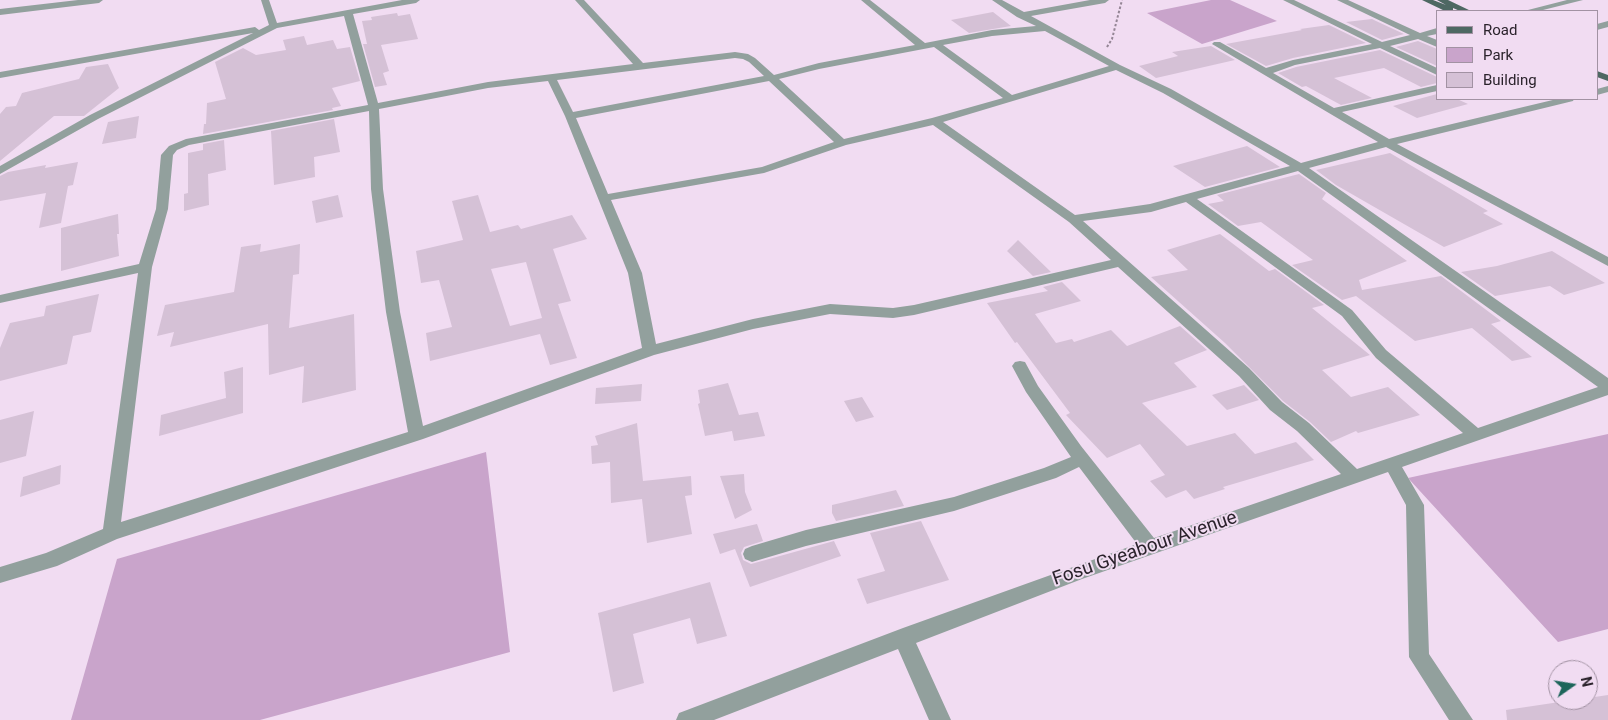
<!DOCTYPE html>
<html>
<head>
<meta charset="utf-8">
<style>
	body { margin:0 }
	#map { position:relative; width:1608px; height:720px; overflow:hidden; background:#f1dcf2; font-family:Roboto,sans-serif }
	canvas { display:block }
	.legend { position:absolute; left:1436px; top:10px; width:162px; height:90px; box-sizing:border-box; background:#f1dcf2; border:1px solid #a292a3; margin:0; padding:6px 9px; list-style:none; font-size:15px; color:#2b232c }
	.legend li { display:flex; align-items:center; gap:10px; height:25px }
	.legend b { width:25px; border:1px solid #a292a3 }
	.north { position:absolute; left:1548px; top:660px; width:50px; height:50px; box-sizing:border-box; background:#f1dcf2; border:1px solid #a292a3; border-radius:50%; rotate:77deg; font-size:14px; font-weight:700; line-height:20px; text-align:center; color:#2b232c }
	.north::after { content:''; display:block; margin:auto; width:18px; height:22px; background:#1d655a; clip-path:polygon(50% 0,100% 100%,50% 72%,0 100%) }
</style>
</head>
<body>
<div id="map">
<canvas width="1608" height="720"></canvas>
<ul class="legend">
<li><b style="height:6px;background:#4e6863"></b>Road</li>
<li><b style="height:14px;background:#c9a4cb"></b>Park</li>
<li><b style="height:14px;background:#d5c1d6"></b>Building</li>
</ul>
<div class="north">N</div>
</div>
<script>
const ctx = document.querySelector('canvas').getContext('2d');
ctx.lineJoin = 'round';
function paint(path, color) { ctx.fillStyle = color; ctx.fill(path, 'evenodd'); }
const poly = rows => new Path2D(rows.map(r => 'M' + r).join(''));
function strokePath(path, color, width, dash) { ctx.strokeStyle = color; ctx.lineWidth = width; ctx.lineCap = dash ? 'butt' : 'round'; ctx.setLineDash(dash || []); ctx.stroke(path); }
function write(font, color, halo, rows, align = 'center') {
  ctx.font = font + ' Roboto,sans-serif'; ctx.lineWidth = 4; ctx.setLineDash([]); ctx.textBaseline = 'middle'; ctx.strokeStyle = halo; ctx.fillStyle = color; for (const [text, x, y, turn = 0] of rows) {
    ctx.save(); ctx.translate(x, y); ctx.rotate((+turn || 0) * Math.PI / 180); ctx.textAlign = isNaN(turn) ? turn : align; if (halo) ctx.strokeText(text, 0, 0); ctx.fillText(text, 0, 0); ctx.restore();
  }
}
paint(poly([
	[1211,0,1230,0,1277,21,1202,44,1147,13],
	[1608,434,1608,629,1558,642,1408,478],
	[486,452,510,652,260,720,71,720,117,559]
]), '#c9a4cb');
paint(poly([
	[993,12,1011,26,969,33,951,20],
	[397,13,398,16,410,14,418,39,381,45,389,71,383,73,387,85,375,87,363,44,367,44,362,21,372,20,371,17],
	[1372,19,1376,21,1404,34,1382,40,1346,22],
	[1329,25,1366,43,1293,58,1266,66,1226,44,1302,30,1300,29],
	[304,36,307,45,333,40,337,49,350,47,360,81,332,88,341,106,332,108,333,110,203,134,204,124,206,124,207,103,226,99,215,62,243,48,256,55,286,50,283,40],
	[1418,41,1437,49,1437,66,1396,47],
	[1211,46,1235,60,1156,78,1139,66,1178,56,1172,52],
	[1380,50,1437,77,1437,83,1421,87,1384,68,1334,78,1372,98,1341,105,1306,86,1302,87,1278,73,1296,67],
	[108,64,119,88,84,116,54,116,0,161,0,114,6,107,16,106,22,93,79,79,86,67],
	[1437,94,1437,99,1457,99,1468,104,1417,118,1393,106],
	[139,116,136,138,102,144,108,122],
	[334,119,340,152,314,157,315,177,274,185,271,131],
	[224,140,226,170,208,174,209,205,184,211,184,194,188,193,188,153,203,150,203,144],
	[1247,146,1280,167,1205,187,1173,166],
	[1390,153,1488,211,1483,213,1503,224,1444,247,1336,185,1316,170],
	[78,162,73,185,68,186,61,223,39,228,46,193,0,201,0,176,8,172,46,165,45,168],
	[1299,174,1326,193,1322,199,1407,261,1359,280,1362,290,1441,276,1501,321,1491,324,1532,357,1512,361,1472,328,1415,341,1356,296,1342,300,1292,265,1313,260,1261,222,1238,226,1208,204,1224,201,1217,195],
	[338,195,343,217,316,223,312,201],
	[478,195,490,232,518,225,521,229,572,215,587,239,553,249,571,301,558,304,577,358,550,365,540,334,430,361,426,333,452,327,439,280,421,283,416,251,463,240,452,201],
	[526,262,542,318,510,326,491,269],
	[118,214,119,234,117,234,119,256,61,271,61,228],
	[1220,234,1269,271,1275,269,1324,305,1312,308,1370,355,1322,370,1351,397,1388,387,1420,415,1358,433,1356,431,1331,442,1310,422,1283,401,1225,343,1151,277,1188,270,1167,250],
	[1018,240,1051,272,1033,276,1007,251],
	[261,244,260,252,300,244,299,274,293,275,289,328,354,314,356,390,302,403,304,366,269,375,268,324,170,347,174,332,157,336,165,305,234,292,241,247],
	[1552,251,1605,283,1564,295,1550,286,1495,296,1461,272,1497,266],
	[1062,282,1081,301,1035,314,1056,343,1072,339,1074,342,1111,330,1127,346,1180,326,1207,350,1174,363,1197,387,1142,403,1187,446,1235,433,1255,454,1296,442,1314,460,1223,487,1225,489,1194,499,1186,490,1166,498,1150,481,1165,475,1140,444,1107,458,1066,415,1070,413,1017,342,1015,343,987,303,1048,291,1043,287],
	[99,294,91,332,73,336,67,364,0,381,0,348,10,323,44,316,46,306],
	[243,367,243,413,159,436,161,415,226,398,224,372],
	[728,383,739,415,758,412,765,436,734,441,732,431,705,436,698,404,700,403,698,390],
	[642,384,641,401,595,404,596,388],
	[1244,385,1259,400,1227,410,1212,395],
	[862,397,874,417,856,422,844,401],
	[34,411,26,456,0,463,0,420],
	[637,423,643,481,691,476,692,495,685,496,692,534,647,543,642,499,611,503,610,462,592,464,591,446,598,445,595,436],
	[61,465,60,484,20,497,23,477],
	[744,474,745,492,752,510,735,519,720,476],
	[896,490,904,506,836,521,832,513,832,505],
	[921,521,949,580,867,604,857,579,885,571,870,533],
	[757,524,763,541,744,547,741,553,743,560,751,564,834,541,841,556,750,587,735,549,720,554,713,534],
	[710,582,727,636,697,644,690,618,633,634,644,683,613,692,598,613],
	[1608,695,1608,720,1507,720,1506,710,1573,700,1588,700,1588,698]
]), '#d5c1d6');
strokePath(poly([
	[1107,47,1112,39,1122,0]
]), '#948595', 2, [2.5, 2]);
paint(poly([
	[78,0,103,0,99,3,0,15,0,9,78,0],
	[261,0,269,0,277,23,402,0,420,0,416,3,353,14,378,103,488,82,633,64,575,0,584,0,643,63,735,52,748,54,755,58,774,75,819,63,915,45,861,0,870,0,925,43,992,30,1036,26,1017,17,992,0,1002,0,1024,12,1090,0,1109,0,1105,3,1031,16,1120,65,1171,89,1301,163,1378,142,1212,44,1214,42,1220,42,1266,68,1293,60,1372,44,1283,0,1294,0,1382,42,1410,35,1337,0,1348,0,1420,33,1437,28,1437,34,1427,36,1437,40,1437,47,1418,39,1390,46,1437,68,1437,75,1380,48,1295,65,1273,73,1334,108,1437,85,1437,91,1342,112,1389,139,1557,99,1574,99,1573,101,1397,144,1608,257,1608,266,1386,147,1309,168,1608,378,1608,395,1402,467,1424,505,1429,654,1473,720,1449,720,1409,657,1406,505,1388,472,1082,579,916,643,951,720,929,720,898,649,714,720,676,720,679,713,687,710,903,628,1137,544,1079,467,1056,478,954,511,806,546,752,562,745,559,743,554,745,549,752,546,806,530,954,497,1044,468,1071,457,1026,392,1012,366,1015,362,1020,361,1025,362,1038,386,1081,446,1154,538,1341,474,1297,431,1270,410,1239,376,1118,267,914,315,893,318,830,314,753,329,654,355,423,439,117,539,57,566,0,583,0,567,46,553,103,529,138,273,0,303,0,295,139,264,156,209,161,155,169,146,186,139,368,105,344,16,277,28,98,119,0,174,0,166,90,115,253,33,0,78,0,72,255,27,259,30,269,25,261,0],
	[1045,31,1109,66,1012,95,943,45,992,36,1045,31],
	[934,47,1003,98,932,118,844,139,779,79,819,69,934,47],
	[735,58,743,59,749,62,764,76,573,112,557,80,735,58],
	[1116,70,1163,93,1290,166,1150,204,1075,215,943,122,1116,70],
	[548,81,565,116,628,273,642,348,423,426,400,312,383,189,379,109,488,88,548,81],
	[769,81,834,142,762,167,608,194,576,118,769,81],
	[369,111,371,189,386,312,408,432,121,522,152,267,168,209,173,155,177,150,189,145,369,111],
	[933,125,1069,222,1111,260,914,305,893,308,830,304,753,319,656,344,642,273,611,200,764,173,846,145,933,125],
	[1298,171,1598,387,1478,428,1386,350,1352,310,1197,199,1298,171],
	[1186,202,1342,316,1376,358,1463,433,1357,469,1309,423,1282,402,1249,368,1083,221,1151,212,1186,202],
	[1567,0,1583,0,1539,11,1524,11,1567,0],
	[1608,21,1608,27,1597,30,1597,24,1608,21],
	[1608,86,1608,92,1597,95,1597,89,1608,86]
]), '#92a09d');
paint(poly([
	[1422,0,1433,0,1446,5,1437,0,1448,0,1471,11,1460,11,1453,8,1453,11,1445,11,1422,0],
	[1597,71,1608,75,1608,81,1597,77,1597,71]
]), '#4e6863');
write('19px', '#2b232c', '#f1dcf2', [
	["Fosu Gyeabour Avenue",1145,549,-19]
]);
</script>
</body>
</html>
